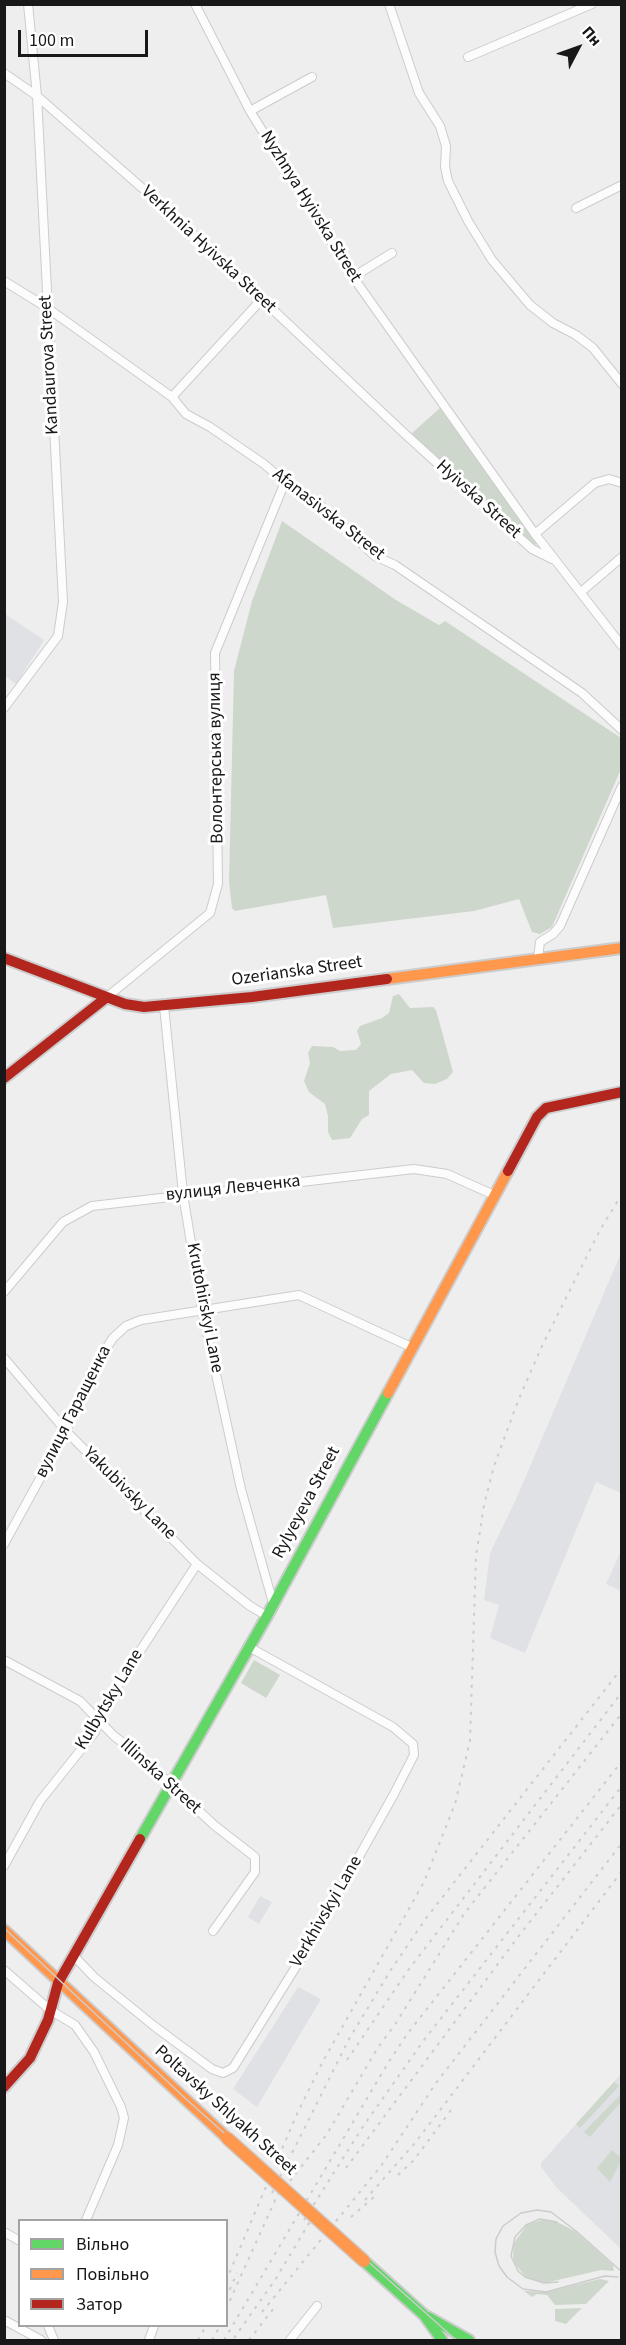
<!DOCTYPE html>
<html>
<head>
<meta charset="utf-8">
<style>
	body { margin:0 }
	#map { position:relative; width:626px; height:2345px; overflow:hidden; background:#eee; font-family:"Source Sans 3",sans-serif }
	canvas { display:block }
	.frame { position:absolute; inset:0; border:6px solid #181819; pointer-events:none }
	.legend { position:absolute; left:18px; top:2219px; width:210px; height:108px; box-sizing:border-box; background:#fff; border:2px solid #a3a3a3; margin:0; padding:8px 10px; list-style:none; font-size:18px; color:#181819 }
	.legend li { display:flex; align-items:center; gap:12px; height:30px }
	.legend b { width:30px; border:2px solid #a3a3a3 }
	.north { position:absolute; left:548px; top:18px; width:60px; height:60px; -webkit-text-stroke:4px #fff; paint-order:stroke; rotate:49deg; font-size:16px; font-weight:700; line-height:24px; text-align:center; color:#181819 }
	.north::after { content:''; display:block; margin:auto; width:21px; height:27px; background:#181819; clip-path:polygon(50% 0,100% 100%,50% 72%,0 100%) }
	.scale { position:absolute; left:18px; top:30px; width:130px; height:27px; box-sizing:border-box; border:3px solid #181819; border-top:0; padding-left:8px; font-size:18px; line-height:21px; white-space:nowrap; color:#181819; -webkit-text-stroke:4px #fff; paint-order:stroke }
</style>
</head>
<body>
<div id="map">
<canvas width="626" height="2345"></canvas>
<div class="frame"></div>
<ul class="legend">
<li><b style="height:8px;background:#63d668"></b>Вільно</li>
<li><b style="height:8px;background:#ff974d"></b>Повільно</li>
<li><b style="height:8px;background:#b3261e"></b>Затор</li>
</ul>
<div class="north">Пн</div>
<div class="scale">100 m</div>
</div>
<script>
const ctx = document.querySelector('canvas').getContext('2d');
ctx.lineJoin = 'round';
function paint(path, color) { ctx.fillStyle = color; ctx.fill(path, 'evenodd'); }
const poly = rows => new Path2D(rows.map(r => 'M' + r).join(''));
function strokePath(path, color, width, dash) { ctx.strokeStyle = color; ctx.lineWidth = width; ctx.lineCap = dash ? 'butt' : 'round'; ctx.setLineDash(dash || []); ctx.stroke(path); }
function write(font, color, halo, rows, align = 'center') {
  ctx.font = font + ' "Source Sans 3",sans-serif'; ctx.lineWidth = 6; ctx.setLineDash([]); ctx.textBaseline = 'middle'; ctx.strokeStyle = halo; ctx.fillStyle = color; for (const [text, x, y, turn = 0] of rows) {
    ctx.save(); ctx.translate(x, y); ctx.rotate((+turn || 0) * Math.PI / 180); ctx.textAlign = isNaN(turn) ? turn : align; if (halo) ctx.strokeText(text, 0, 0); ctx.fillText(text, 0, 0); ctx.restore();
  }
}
paint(poly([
	[4,610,5,614,44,640,16,684,5,676],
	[621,1253,621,1493,596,1482,525,1653,490,1638,499,1605,484,1600,490,1553,517,1497],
	[621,1551,621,1591,606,1584],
	[260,1896,272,1902,259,1924,248,1917],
	[298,1987,321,1999,257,2107,233,2089],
	[621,2074,621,2249,557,2188,541,2167,541,2163]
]), '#e0e1e5');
paint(poly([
	[440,408,538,544,533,545,411,434],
	[282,521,396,600,439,625,445,621,621,738,621,769,552,927,540,934,532,932,519,899,474,911,333,928,326,895,235,911,232,908,229,882,234,671,252,601],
	[399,994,410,1008,433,1007,436,1010,453,1072,447,1079,435,1084,424,1083,412,1070,391,1074,369,1091,369,1115,362,1119,350,1138,332,1140,328,1132,328,1116,325,1104,309,1092,304,1081,310,1063,308,1053,312,1046,333,1047,340,1051,356,1050,361,1044,357,1031,360,1026,382,1018,389,1013,393,996],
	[254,1660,280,1675,266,1698,241,1683],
	[614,2082,619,2086,580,2128,576,2124],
	[621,2094,621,2102,590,2137,584,2132],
	[612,2150,621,2158,621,2161,610,2182,597,2168],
	[542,2220,555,2221,575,2231,613,2265,614,2271,601,2270,549,2282,540,2282,525,2276,515,2264,513,2257,514,2243,527,2225],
	[600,2279,609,2281,586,2304,555,2305,547,2295,537,2294,532,2297,524,2291,547,2292],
	[582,2308,566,2324,555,2321,555,2309]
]), '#ced7cc');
const street = poly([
	[195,4,250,111,353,277,535,534,622,646],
	[389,4,419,93,440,126,446,146,445,167,448,181,468,221,492,260,530,305,553,323,576,335,593,348,622,384],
	[468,57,592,4],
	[4,73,37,96,165,208,405,434,532,549,552,559],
	[250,111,312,77],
	[576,208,622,185],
	[353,277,392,253],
	[4,281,46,307,172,397,186,414,210,427,264,464,285,482,317,502,375,556,395,565,582,693,622,730],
	[172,397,262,299],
	[535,534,595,483,609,479,622,483],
	[581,592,622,557],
	[4,708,58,636,63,602,37,96,28,4],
	[538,958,540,942,553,934,560,926,622,786],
	[107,997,210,913,218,884,215,653,285,482],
	[164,1006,183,1194,202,1310,241,1489,273,1603],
	[4,1292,63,1222,92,1206,414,1169,447,1174,494,1195],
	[4,1358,66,1431,197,1564,250,1606,267,1616],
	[4,1544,66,1431,91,1372,113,1338,126,1326,141,1320,299,1295,411,1347],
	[4,1660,80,1701,114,1736,138,1754,214,1825,255,1857,255,1872,213,1931],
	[4,1866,40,1801,95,1732,106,1703,197,1564],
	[74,1956,94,1977,154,2026,212,2069,223,2073,233,2068,310,1944,394,1794,414,1755,413,1744,393,1727,249,1647],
	[4,1970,50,2010,75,2025,94,2052,121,2107,124,2118,118,2145,86,2220],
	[4,2232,20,2241],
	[4,2320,41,2340],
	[48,2326,54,2340],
	[149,2340,154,2326],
	[290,2340,317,2306]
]);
const fast = poly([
	[140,1839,267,1616,388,1393],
	[364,2261,424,2315,442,2340],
	[428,2317,469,2340]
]);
const slow = poly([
	[387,979,622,948],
	[388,1393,508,1171],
	[4,1930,227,2138]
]);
const jam = poly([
	[4,958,125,1004,144,1007,252,997,387,979],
	[4,1078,107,997],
	[508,1171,537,1117,546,1108,622,1092],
	[4,2087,30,2058,48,2020,58,1983,140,1839]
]);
strokePath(street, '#cccccd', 10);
strokePath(fast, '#cccccd', 14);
strokePath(slow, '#cccccd', 14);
strokePath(jam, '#cccccd', 14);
strokePath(street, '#fcfcfc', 8);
strokePath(fast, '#63d668', 10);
strokePath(slow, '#ff974d', 10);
strokePath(jam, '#b3261e', 10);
strokePath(poly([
	[4,1928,186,2099,456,2340],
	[557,2222,540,2219,526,2225,515,2237,511,2256,518,2271,525,2277,544,2283,558,2282],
	[618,2277,605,2276,546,2292,523,2289,507,2277,499,2266,495,2252,496,2239,503,2226,521,2213,537,2210,551,2212,576,2231,622,2272]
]), '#cccccd', 1.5);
strokePath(poly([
	[347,2060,409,1969,622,1692],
	[346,2168,518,1937,622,1804],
	[398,2175,414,2160,451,2110],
	[272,2193,349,2039,392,1968,427,1917,622,1668],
	[279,2195,327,2134,377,2049,396,2023,464,1914,622,1713],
	[365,2200,415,2143,622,1871],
	[351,2217,374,2197],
	[304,2220,362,2128,424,2040,622,1786],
	[226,2281,296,2116,322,2063,424,1882,455,1804,470,1741,476,1556,484,1505,494,1466,518,1401,542,1346,600,1230,622,1194],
	[226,2298,237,2273],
	[226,2309,281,2187],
	[262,2312,381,2166,436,2083,622,1843],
	[234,2338,275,2280,314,2215],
	[198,2340,206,2326],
	[212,2340,220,2326],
	[224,2340,388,2063,408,2033,622,1761],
	[249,2340,274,2308]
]), '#cccccd', 2, [3, 6]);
const slowBridge = poly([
	[227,2138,364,2261]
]);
strokePath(slowBridge, '#cccccd', 15, []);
strokePath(slowBridge, '#ff974d', 12);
write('18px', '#181819', '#fff', [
	["Nyzhnya Hyivska Street",310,207,58],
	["Verkhnia Hyivska Street",208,250,43],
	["Kandaurova Street",50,365,-93],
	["Hyivska Street",478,500,42],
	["Afanasivska Street",328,515,38],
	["Волонтерська вулиця",217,758,-91],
	["Ozerianska Street",297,972,-8],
	["вулиця Левченка",233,1189,-6],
	["Krutohirskyi Lane",204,1308,79],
	["вулиця Гаращенка",74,1412,-63],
	["Yakubivsky Lane",129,1494,45],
	["Rylyeyeva Street",307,1503,-62],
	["Kulbytsky Lane",110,1700,-59],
	["Illinska Street",160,1777,42],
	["Verkhivskyi Lane",327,1912,-60],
	["Poltavsky Shlyakh Street",225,2111,42]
]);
</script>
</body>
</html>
